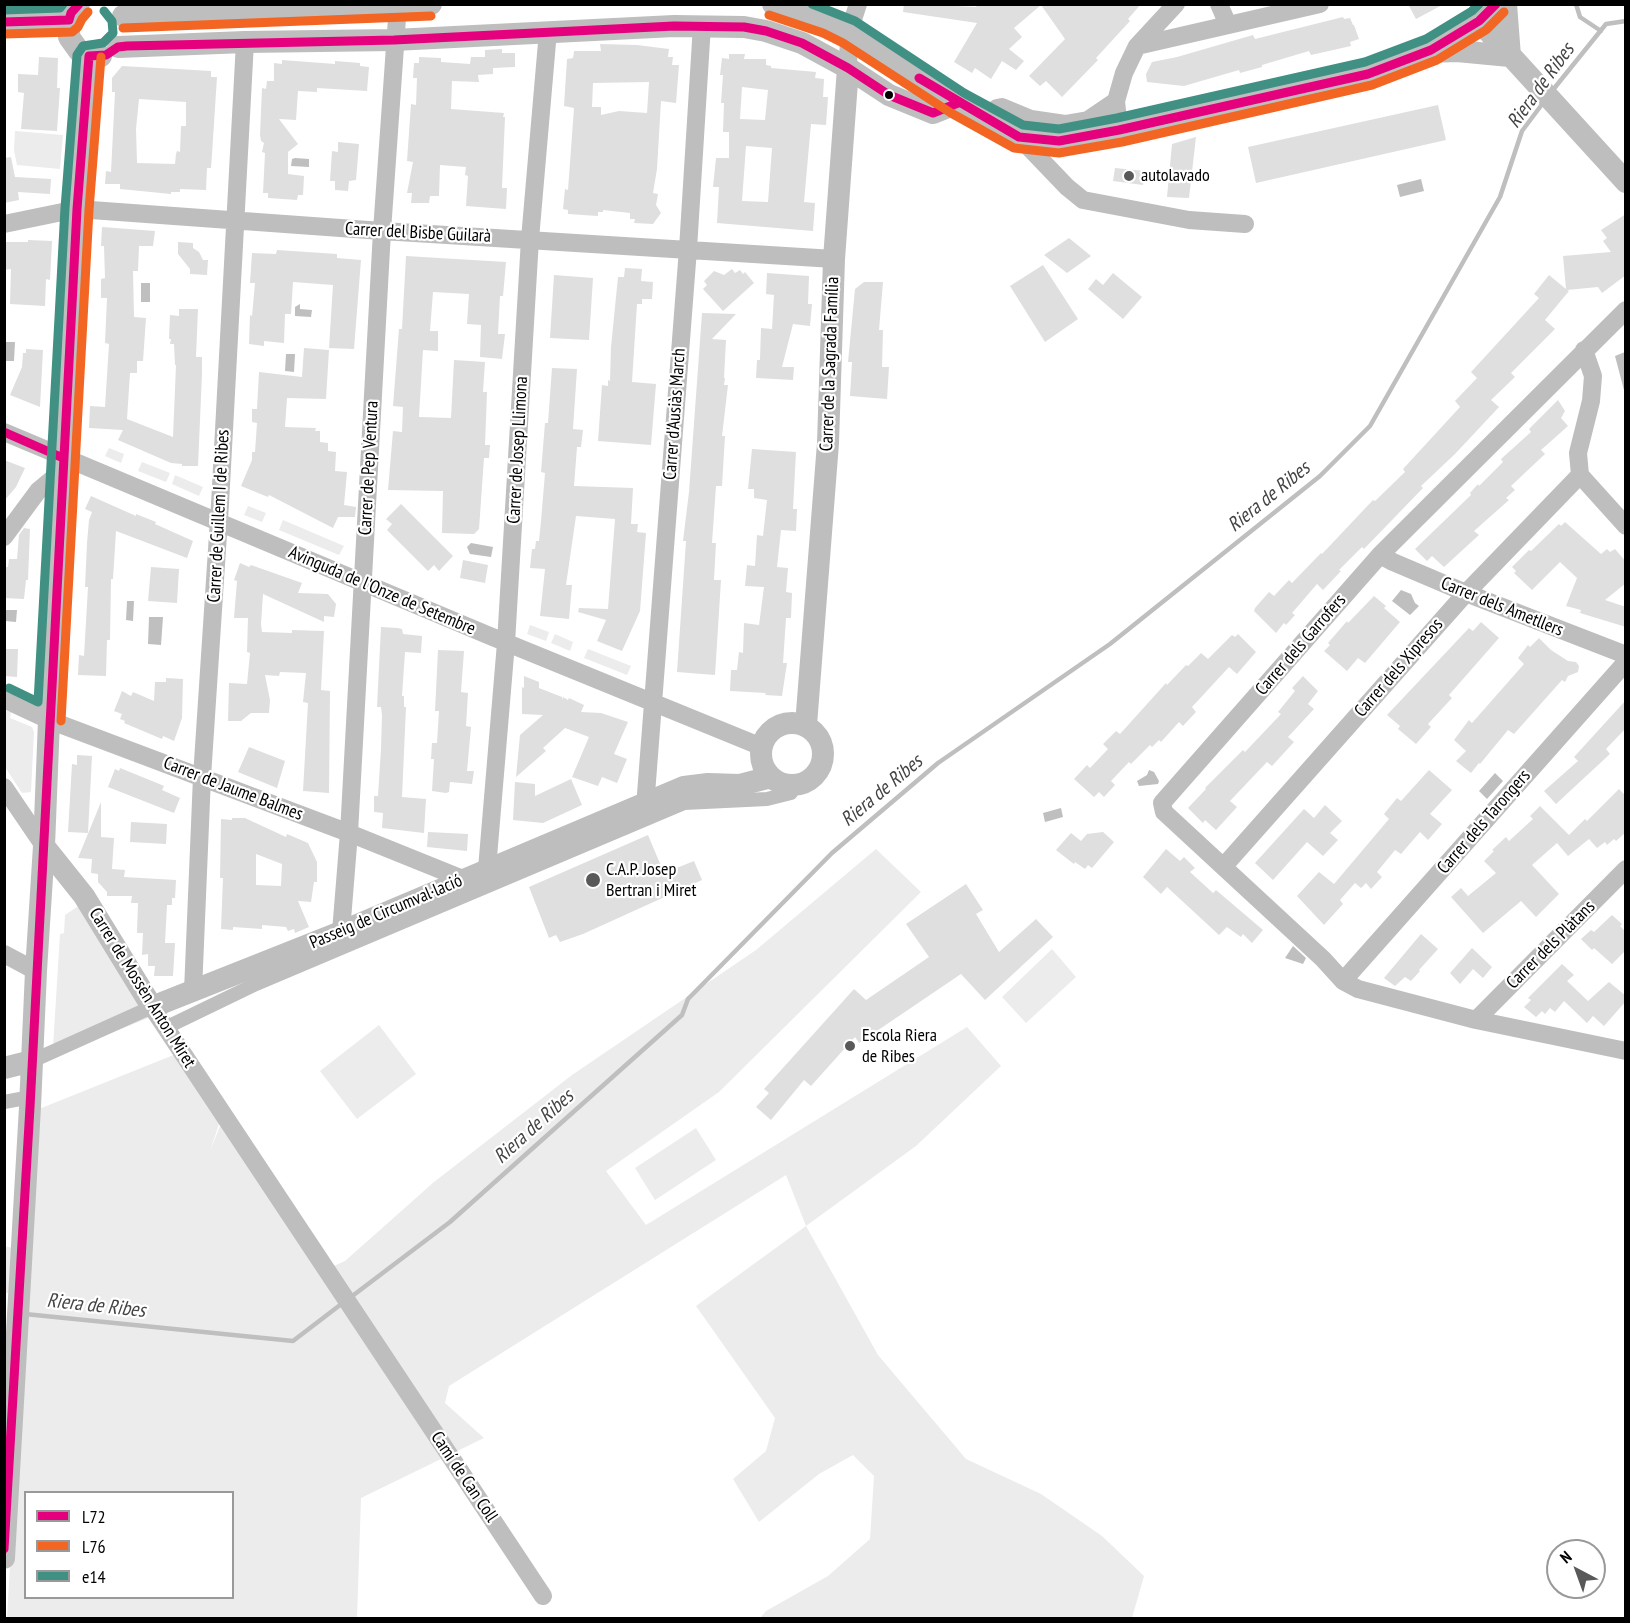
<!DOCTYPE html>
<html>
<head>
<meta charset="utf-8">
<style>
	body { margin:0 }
	#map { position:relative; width:1630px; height:1623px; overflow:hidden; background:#fff; font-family:"PT Sans Narrow",sans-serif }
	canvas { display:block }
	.frame { position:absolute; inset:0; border:6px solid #000; pointer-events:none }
	.legend { position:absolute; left:24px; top:1491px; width:210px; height:108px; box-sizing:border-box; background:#fff; border:2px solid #999; margin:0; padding:8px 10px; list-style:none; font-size:18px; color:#000 }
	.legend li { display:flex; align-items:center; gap:12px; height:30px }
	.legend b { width:30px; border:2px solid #999 }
	.north { position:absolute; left:1546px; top:1539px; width:60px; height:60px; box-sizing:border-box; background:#fff; border:2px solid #999; border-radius:50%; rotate:319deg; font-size:16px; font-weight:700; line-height:24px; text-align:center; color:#000 }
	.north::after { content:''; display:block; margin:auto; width:21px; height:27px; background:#595959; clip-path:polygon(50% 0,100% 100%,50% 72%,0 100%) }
</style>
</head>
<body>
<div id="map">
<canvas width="1630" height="1623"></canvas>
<div class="frame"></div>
<ul class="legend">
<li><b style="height:8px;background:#e5007d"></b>L72</li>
<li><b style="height:8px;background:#f26522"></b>L76</li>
<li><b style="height:8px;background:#409183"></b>e14</li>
</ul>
<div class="north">N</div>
</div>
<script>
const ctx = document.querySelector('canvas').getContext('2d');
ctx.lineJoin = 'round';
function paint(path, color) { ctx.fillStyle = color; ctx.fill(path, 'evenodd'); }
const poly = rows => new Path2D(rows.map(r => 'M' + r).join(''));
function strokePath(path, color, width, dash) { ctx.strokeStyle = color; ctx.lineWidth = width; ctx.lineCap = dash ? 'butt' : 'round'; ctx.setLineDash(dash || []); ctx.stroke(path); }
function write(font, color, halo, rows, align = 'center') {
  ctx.font = font + ' "PT Sans Narrow",sans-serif'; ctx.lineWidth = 4.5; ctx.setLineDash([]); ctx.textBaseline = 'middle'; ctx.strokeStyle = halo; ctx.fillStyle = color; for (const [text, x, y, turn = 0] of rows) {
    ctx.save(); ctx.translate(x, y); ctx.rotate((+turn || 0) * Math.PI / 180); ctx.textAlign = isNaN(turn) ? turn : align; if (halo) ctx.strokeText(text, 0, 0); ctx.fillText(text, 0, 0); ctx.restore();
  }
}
paint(poly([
	[15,131,63,135,60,169,17,165,14,150],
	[109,448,124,454,121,463,105,456],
	[142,462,170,473,166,482,138,471],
	[175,475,203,487,199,496,172,484],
	[248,506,266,513,262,522,244,515],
	[283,520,344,546,339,555,279,530],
	[530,625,549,632,546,641,527,634],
	[555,634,573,642,570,651,551,643],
	[588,649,631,666,627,675,584,658],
	[4,710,11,712,10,718,32,727,34,732,31,792,22,793,5,767],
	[876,849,921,892,719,1092,606,1171,646,1225,967,1027,1001,1066,916,1146,806,1226,878,1355,966,1459,1041,1494,1102,1536,1144,1576,1132,1618,760,1618,766,1611,828,1576,870,1539,874,1476,853,1455,819,1474,759,1522,733,1479,766,1451,775,1418,696,1306,806,1226,786,1175,449,1386,445,1403,484,1438,361,1498,357,1618,7,1618,20,1390,29,1293,5,1293,4,1246,21,1250,39,1109,176,1054,220,1121,210,1151,222,1121,320,1272,345,1261,434,1182,572,1075,756,950],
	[26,1492,232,1492,232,1598,26,1598],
	[80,905,153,1016,67,1051,53,1047,60,934,64,933,65,915],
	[1052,949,1076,977,1026,1023,1002,997],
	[379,1025,416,1074,357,1119,320,1071],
	[696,1128,716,1160,655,1200,635,1168]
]), '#ececec');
paint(poly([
	[295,158,309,159,309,167,291,166,292,159],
	[1421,179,1424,191,1400,197,1397,185],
	[141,283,150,283,150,302,141,302],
	[300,304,300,309,312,310,311,317,295,316,295,307],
	[5,342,15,342,14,361,5,361],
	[1625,352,1626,352,1625,394,1615,356],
	[286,354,295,354,294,372,285,371],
	[471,543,493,547,491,557,470,554,467,547],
	[1401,590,1411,594,1415,603,1419,606,1410,615,1392,601],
	[127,601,134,601,133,621,126,620],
	[5,610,17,610,16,622,5,621],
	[149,617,163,617,161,645,148,644],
	[1149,770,1154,772,1159,781,1158,784,1139,786,1137,781,1147,775],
	[1495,773,1503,781,1487,799,1479,791],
	[1061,808,1063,817,1045,822,1043,813],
	[1293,946,1306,958,1303,964,1285,958]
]), '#bfbfbf');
strokePath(poly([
	[1576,4,1580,17,1601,31],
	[1552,91,1606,24,1626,21],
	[351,1297,450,1222,682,1015,688,999,832,853,938,763,1110,644,1320,476,1370,426,1500,197,1522,131,1543,103],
	[25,1314,293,1341,344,1302]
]), '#bfbfbf', 4.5);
paint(poly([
	[904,4,956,4,956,6,976,7,978,4,1141,4,1128,19,1130,21,1096,58,1098,60,1062,97,1046,81,1040,86,1029,76,1065,39,1041,5,1014,28,1022,37,1009,49,1024,61,1016,70,1002,61,991,79,975,68,972,73,954,62,977,23,903,12],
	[1408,4,1444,4,1416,19],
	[1343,17,1344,19,1350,18,1353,25,1354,25,1359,39,1350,42,1351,46,1311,55,1309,51,1262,65,1262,67,1240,73,1239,70,1184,86,1147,82,1146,74,1152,62,1177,57,1253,35,1255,39],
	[600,44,637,45,669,49,668,57,673,57,672,65,679,65,676,103,661,101,657,169,653,193,658,194,656,205,661,213,653,224,634,223,635,219,630,219,630,213,603,210,603,212,598,212,598,216,568,214,568,210,563,209,565,189,568,190,574,108,564,106,567,59,573,58,574,51,601,51],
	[649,82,647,113,619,111,601,115,601,107,592,107,593,83],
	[502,49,502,53,515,53,515,67,493,68,493,74,478,75,479,82,452,81,451,109,504,113,503,117,505,117,502,188,507,188,506,209,466,206,468,176,465,175,466,167,440,165,439,196,430,196,429,203,411,203,412,193,407,193,413,162,407,161,411,104,416,105,417,78,413,78,414,63,419,63,419,57,441,58,441,62,470,64,471,57,485,57,485,50],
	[729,54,745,54,744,59,766,59,766,65,771,66,771,68,816,72,815,78,824,79,823,97,828,97,826,125,811,124,804,202,815,203,813,231,717,223,719,187,713,187,716,158,729,158,729,132,723,132,724,103,721,103,723,75,720,75,722,58,729,59],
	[742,87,768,90,765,120,740,119],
	[746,146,772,148,768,202,742,201],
	[39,57,58,58,57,88,60,88,57,131,21,129,24,93,18,92,18,74,38,75],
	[282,60,335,64,335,61,360,63,360,66,369,67,367,91,317,88,317,92,298,91,296,120,279,119,298,144,288,152,288,174,304,176,303,195,298,195,297,200,268,198,268,193,263,193,265,153,262,152,264,143,261,141,260,135,262,88,266,89,267,81,274,81,274,63,282,64],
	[122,66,211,71,211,77,217,77,212,154,211,168,207,168,206,190,180,189,180,192,171,192,171,194,120,189,120,184,105,184,106,171,111,172,115,92,112,92,112,78],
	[139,99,186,102,186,126,181,126,180,152,177,151,176,154,175,164,137,163,136,129],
	[1438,105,1446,140,1256,183,1248,147],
	[1196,137,1189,198,1167,197,1172,144],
	[338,142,359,144,356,180,349,181,348,191,335,190,335,181,330,181,332,151,338,152],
	[11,157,15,177,51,179,50,194,18,192,19,200,4,203,4,158],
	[1115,168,1145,171,1143,185,1113,181],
	[1626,214,1626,275,1602,293,1598,287,1567,290,1569,291,1545,320,1555,329,1511,373,1515,377,1491,400,1499,407,1455,454,1421,486,1423,488,1364,549,1362,547,1339,570,1341,571,1323,590,1317,584,1292,613,1295,615,1286,625,1284,623,1276,633,1254,611,1255,608,1269,592,1274,596,1289,580,1292,583,1321,553,1322,554,1373,500,1375,501,1405,472,1403,469,1460,407,1455,401,1477,378,1471,372,1539,298,1534,294,1549,275,1566,289,1563,256,1611,252,1603,241,1607,238,1601,230],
	[102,227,155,231,153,246,139,246,138,271,133,271,134,317,146,318,143,361,137,361,137,373,130,373,127,419,173,437,176,365,175,365,174,344,170,344,171,339,169,339,170,315,179,316,179,309,198,309,196,357,202,357,202,374,198,466,182,466,182,464,171,463,118,440,123,430,89,428,90,406,105,407,109,344,105,343,107,298,101,298,101,279,105,278,104,246,101,246],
	[1069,238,1091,256,1067,273,1044,255],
	[28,240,52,241,50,280,46,279,45,306,10,304,11,269,4,270,4,242,28,242],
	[178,242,193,243,193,248,199,252,203,260,208,260,207,275,190,274,190,269,178,254],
	[277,250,337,254,337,258,361,260,354,349,329,348,333,285,293,282,291,314,285,314,284,343,264,341,264,346,249,344,250,315,252,316,255,283,250,283,252,253,276,254],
	[406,256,506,262,503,296,500,296,498,334,505,334,502,359,480,357,481,325,467,324,469,294,433,292,430,331,438,331,438,351,423,350,419,417,451,418,454,360,485,362,483,392,487,392,485,445,490,445,489,458,484,458,479,529,474,534,442,533,443,491,388,490,393,431,402,432,403,407,393,406,399,329,402,329],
	[1043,265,1078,319,1045,342,1010,286],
	[625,268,642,269,641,281,653,282,652,299,642,299,642,304,637,304,632,382,656,384,651,445,598,441,602,385,608,386,608,380,610,381,611,347,618,277,624,277],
	[732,269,735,273,740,270,743,274,745,272,754,283,723,311,703,289,707,285,704,281,714,271,724,275],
	[767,273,809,276,808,304,812,304,810,326,793,324,782,367,794,367,793,380,756,378,757,360,760,360,761,328,772,329,774,295,766,294],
	[1113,273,1142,297,1123,319,1088,289,1096,279,1103,285],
	[554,275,593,278,589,340,550,338],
	[864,282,883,282,879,330,883,330,882,367,889,367,887,399,850,396,852,362,848,362,855,289],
	[702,313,736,314,712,339,726,340,724,378,725,378,724,385,728,385,722,436,725,436,722,486,716,486,712,543,716,543,714,580,721,580,715,675,677,672,686,541,683,541,689,492],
	[304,348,329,350,326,399,287,398,285,427,316,428,315,431,320,431,320,442,328,443,328,451,336,452,335,471,347,472,344,505,356,507,355,517,338,517,333,528,269,495,268,497,241,486,252,460,252,452,255,452,257,423,252,422,252,409,257,409,259,372,302,377],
	[26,349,43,350,40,407,10,395,22,367,23,353,26,353],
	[552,368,577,369,573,429,583,430,581,447,577,447,574,486,633,488,631,524,638,524,637,532,646,533,640,611,622,651,597,641,606,620,578,612,579,608,608,609,615,519,576,516,566,585,572,585,569,619,540,616,545,569,530,568,532,549,535,549,536,541,539,541,541,521,545,473,541,472,545,423,548,423],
	[1558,400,1565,411,1561,418,1568,426,1541,450,1545,454,1511,486,1515,490,1506,498,1509,500,1474,531,1479,535,1444,567,1432,556,1427,561,1415,549,1471,495,1470,493,1478,484,1479,486,1503,462,1501,459,1531,432,1529,429],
	[752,449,796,452,793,509,797,509,796,531,781,530,777,567,788,568,786,592,792,593,791,618,786,618,783,663,787,663,782,696,765,695,766,693,730,691,731,670,737,670,739,652,743,653,744,623,759,625,764,587,745,586,747,565,755,566,757,535,763,536,767,500,754,498,754,489,748,489],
	[4,460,25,468,16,487,4,501],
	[91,496,136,516,136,514,156,522,155,524,193,541,187,558,116,531,113,579,111,579,110,640,107,640,106,676,78,675,79,655,84,656,88,587,85,587,87,543,89,520,92,512,85,509],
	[401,504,453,556,439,571,434,565,428,571,387,530,392,524,386,519],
	[1565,522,1601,554,1607,549,1610,552,1615,549,1626,562,1626,583,1605,600,1626,607,1626,627,1580,613,1581,610,1566,606,1577,578,1560,562,1532,590,1514,573,1516,571,1512,567,1529,550,1531,551,1559,524,1561,526],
	[24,528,30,529,28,580,26,580,24,599,4,598,4,567,8,567,9,559,17,559,19,535],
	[463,560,488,565,485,583,460,578],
	[240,563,249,567,251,565,302,583,298,593,328,594,336,604,334,617,324,616,324,622,263,594,261,624,262,632,292,633,292,630,324,631,321,690,330,691,329,793,303,791,308,703,303,702,306,673,280,672,279,676,265,675,270,700,269,713,251,713,241,721,228,721,229,683,247,684,250,653,247,652,248,618,234,618,237,581,234,580],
	[151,567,179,569,177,603,148,601],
	[1374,596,1386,606,1384,608,1400,622,1365,663,1358,658,1347,671,1324,651,1330,645,1328,643,1347,621,1348,623],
	[1481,622,1499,638,1449,695,1452,698,1428,724,1431,727,1416,744,1398,729,1400,726,1387,715,1469,628,1473,631],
	[381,627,398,628,402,629,403,634,422,636,421,653,405,652,402,696,404,696,404,707,406,707,402,797,426,799,424,833,382,828,383,813,374,812,374,796,378,796,381,749,382,715,381,707,377,707],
	[1238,634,1256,652,1237,674,1229,667,1192,707,1196,712,1183,726,1179,722,1161,742,1159,740,1152,747,1150,745,1131,764,1129,762,1111,781,1115,785,1104,797,1099,792,1094,797,1074,779,1087,765,1090,768,1108,749,1103,744,1116,731,1120,734,1166,683,1167,685,1186,665,1188,666,1201,653,1208,659,1232,635,1235,637],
	[1539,638,1551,650,1568,661,1576,662,1579,666,1578,672,1568,676,1565,682,1562,680,1514,734,1508,730,1480,764,1479,763,1471,773,1456,761,1466,751,1454,740,1469,720,1472,723,1524,664,1518,658,1528,645,1530,647],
	[4,649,18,649,17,677,4,676],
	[438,650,464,651,461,692,468,693,466,726,471,727,467,771,474,771,472,784,450,782,449,792,446,793,432,791,434,759,431,759,432,743,437,743,439,711,435,711],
	[524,676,539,682,539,688,562,697,562,700,563,697,568,700,569,698,584,705,581,712,601,713,628,722,614,754,627,759,617,783,602,777,598,786,572,777,589,737,565,728,543,748,546,751,516,777,520,735,543,715,522,714,522,687,524,688],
	[1303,676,1318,691,1308,704,1314,709,1288,737,1294,742,1272,766,1267,762,1230,801,1237,807,1216,830,1205,820,1203,823,1188,808,1206,789,1205,788,1243,750,1245,752,1281,714,1278,712,1295,691,1292,688],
	[166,678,183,679,182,718,174,741,163,736,162,739,124,723,125,721,120,719,122,714,114,711,122,691,131,696,133,692,154,701,155,682,166,682],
	[1626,700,1626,728,1606,749,1610,754,1556,804,1544,791,1578,761,1574,757],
	[249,747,285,761,277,788,238,772],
	[77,755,92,756,88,833,68,832,72,764,77,765],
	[120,768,157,783,164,786,162,790,180,798,174,813,108,787,115,769,119,771],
	[1429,770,1452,790,1430,814,1442,824,1428,840,1420,832,1401,854,1395,850,1377,872,1382,877,1371,889,1366,883,1361,888,1355,883,1340,900,1343,904,1324,925,1297,896,1319,872,1334,884,1389,819,1384,814,1397,798,1401,801],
	[571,779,582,805,543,823,513,820,515,782,535,784,535,796],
	[1619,789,1626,796,1626,832,1616,841,1614,839,1607,845,1605,842,1597,848,1589,839,1568,856,1557,843,1532,865,1559,894,1536,917,1521,901,1483,933,1451,897,1461,888,1468,896,1496,873,1484,861,1494,851,1492,850,1506,837,1509,841,1533,819,1530,816,1540,806,1569,835,1585,819,1587,821],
	[101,802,101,837,114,838,112,869,125,870,124,877,176,880,175,898,172,898,172,905,167,905,165,943,175,943,173,976,154,976,155,966,148,966,148,954,142,955,143,933,137,933,138,903,131,903,132,896,107,896,107,892,98,882,98,874,91,873,92,859,78,858],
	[1325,805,1342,821,1330,833,1338,840,1323,856,1307,842,1273,880,1255,863,1304,809,1314,818],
	[232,818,245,818,286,837,287,834,308,843,317,862,317,882,314,882,311,902,298,901,309,927,295,933,294,929,288,931,286,927,262,925,262,929,233,927,233,930,221,929,223,878,220,878,221,819,232,820],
	[256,854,282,864,281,886,256,885],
	[131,822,167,824,166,844,130,842],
	[428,832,468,834,467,851,427,847],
	[1103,832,1114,842,1092,868,1088,865,1085,869,1075,862,1074,864,1070,861,1056,850,1071,833,1081,841,1087,834],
	[648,835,664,873,694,861,702,880,583,934,560,942,556,935,549,938,529,887],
	[1166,849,1180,861,1184,857,1195,868,1190,872,1213,893,1216,890,1263,930,1252,943,1243,934,1241,937,1227,927,1219,935,1167,887,1161,894,1143,877],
	[966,884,983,910,976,914,999,952,1036,919,1053,937,985,1000,961,974,859,1043,855,1037,811,1086,804,1080,771,1120,756,1107,769,1093,764,1089,854,989,866,1000,929,957,906,924],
	[1612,915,1622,924,1620,926,1626,932,1626,950,1612,964,1594,948,1592,950,1581,939,1591,930,1594,932],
	[1421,934,1438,949,1419,970,1420,971,1411,981,1405,977,1395,986,1384,978],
	[1472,948,1492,967,1483,978,1473,969,1460,984,1450,973],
	[1562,964,1574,975,1567,981,1588,1001,1609,982,1626,996,1626,1001,1604,1026,1593,1016,1587,1023,1564,1001,1555,1012,1550,1008,1545,1014,1542,1011,1536,1017,1524,1007,1531,1000,1528,998]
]), '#dfdfdf');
strokePath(poly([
	[165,1028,256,984,684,803,767,799,791,793],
	[32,1061,152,1007],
	[4,1102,31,1097]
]), '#bebebe', 14);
strokePath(poly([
	[1219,4,1228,25],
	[1137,46,1320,4],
	[848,68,849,32,858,4],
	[985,117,997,108,1002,107,1031,119,1065,124,1088,120,1116,101],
	[1119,130,1116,101,1124,73,1137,46,1176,4],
	[1019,137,1067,187,1083,200,1189,220,1245,224],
	[4,224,77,209,382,231,834,259],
	[1626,310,1380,555,1162,803,1164,812,1323,959,1343,981,1358,989,1476,1020,1626,1051],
	[1584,350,1593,376,1591,401,1578,453,1580,475,1626,526],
	[4,432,490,636,762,747],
	[4,537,38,491,62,471],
	[1380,555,1393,562,1466,593,1626,655],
	[4,699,49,720,349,833,463,879],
	[4,787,44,846],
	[648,801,646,794,688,249,702,25],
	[1224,866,1466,593,1580,475],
	[487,869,506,643,530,239,548,31],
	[341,932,349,833,382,231,398,4],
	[4,954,36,971],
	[1343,981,1626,662],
	[193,991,202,777,220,504,245,42],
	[152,1007,543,1596],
	[1476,1020,1626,869]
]), '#bebebe', 18);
strokePath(poly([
	[79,4,71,13,69,20,69,37,79,51,89,56,101,56],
	[773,4,827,22,849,32,958,103,1019,137,1059,141,1119,130,1368,74,1431,50,1479,21,1496,4],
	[1506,4,1510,56],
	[123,16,431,4],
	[1479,21,1626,182],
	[4,22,69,20],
	[118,47,245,42,394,40,674,26,744,27,766,31,802,43,848,68,889,95,933,113,958,103],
	[1428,52,1457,51,1510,56],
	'761 754a31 31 0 1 1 62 0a31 31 0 1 1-62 0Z',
	[806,725,828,443,834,259,848,68],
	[44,846,84,896,152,1007,341,932,684,787,708,784,740,785,771,777],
	[4,1068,32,1061],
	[4,1558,30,1107,36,971,44,846,49,720,77,209,89,56]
]), '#bebebe', 22);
strokePath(poly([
	[4,22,69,20,71,13,79,4],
	[919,78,1019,137,1059,141,1119,130,1368,74,1431,50,1479,21,1496,4],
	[4,432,63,458],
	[4,1549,30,1107,77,209,89,56,106,55,118,47,127,46,394,40,674,26,744,27,766,31,802,43,848,68,889,95,933,113,958,103]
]), '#e5007d', 9);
strokePath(poly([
	[769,15,823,33,843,43,951,113,1014,148,1059,153,1122,142,1372,85,1437,60,1486,30,1504,12],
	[123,28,431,16],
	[4,34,72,32,78,27,82,19,88,12],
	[61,721,89,210,101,57]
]), '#f26522', 9);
strokePath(poly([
	[812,4,855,21,964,93,1023,125,1059,129,1117,118,1365,62,1426,39,1472,11,1479,4],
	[4,10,60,8,63,4],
	[9,688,38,702,65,208,77,55,83,46,103,43,113,33,112,21,104,11]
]), '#409183', 9);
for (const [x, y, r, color] of [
	[889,95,5,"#000"],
	[1129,176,6,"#595959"],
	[593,880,8,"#595959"],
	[850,1046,6,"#595959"]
]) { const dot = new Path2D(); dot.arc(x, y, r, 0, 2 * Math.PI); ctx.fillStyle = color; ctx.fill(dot); strokePath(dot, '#fff', 2); }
write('18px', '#000', '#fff', [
	["autolavado",1141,176],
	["C.A.P. Josep",606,870],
	["Bertran i Miret",606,891],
	["Escola Riera",862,1036],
	["de Ribes",862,1057]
], 'left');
write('18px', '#000', '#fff', [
	["Carrer del Bisbe Guilarà",418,233,3],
	["Carrer de la Sagrada Família",830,364,-88],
	["Carrer d'Ausiàs March",675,414,-86],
	["Carrer de Josep Llimona",518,450,-87],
	["Carrer de Pep Ventura",369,468,-87],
	["Carrer de Guillem I de Ribes",219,516,-87],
	["Avinguda de l'Onze de Setembre",382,591,23],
	["Carrer dels Ametllers",1502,607,22],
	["Carrer dels Garrofers",1301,645,-49],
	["Carrer dels Xipresos",1399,668,-49],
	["Carrer de Jaume Balmes",233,789,21],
	["Carrer dels Tarongers",1484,822,-49],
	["Passeig de Circumval·lació",386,912,-23],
	["Carrer dels Plàtans",1551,945,-45],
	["Carrer de Mossèn Anton Miret",142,988,58],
	["Camí de Can Coll",464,1477,56]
]);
write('italic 20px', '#444', '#fff', [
	["Riera de Ribes",1541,86,-54],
	["Riera de Ribes",1269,497,-39],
	["Riera de Ribes",882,791,-40],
	["Riera de Ribes",534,1127,-42],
	["Riera de Ribes",96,1306,6]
]);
</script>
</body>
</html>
